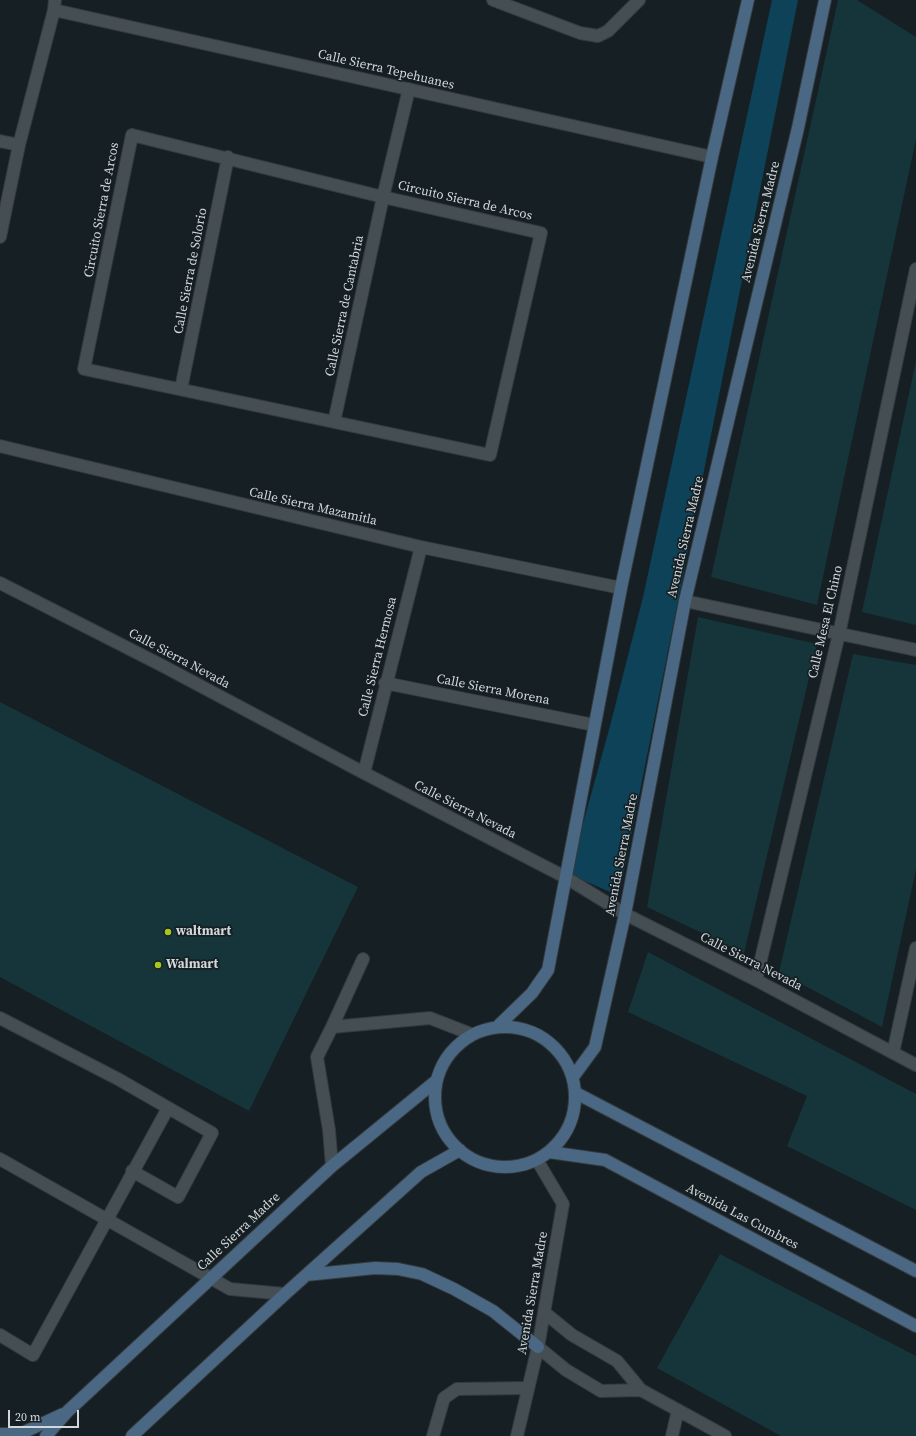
<!DOCTYPE html>
<html>
<head>
<meta charset="utf-8">
<style>
	body { margin:0 }
	#map { position:relative; width:916px; height:1436px; overflow:hidden; background:#161f23; font-family:"Source Serif 4",serif }
	canvas { display:block }
	.scale { position:absolute; left:8px; top:1410px; width:71px; height:18px; box-sizing:border-box; border:2px solid #d1d7da; border-top:0; padding-left:5px; font-size:12px; line-height:14px; white-space:nowrap; color:#d1d7da; -webkit-text-stroke:3px #161f23; paint-order:stroke }
</style>
</head>
<body>
<div id="map">
<canvas width="916" height="1436"></canvas>
<div class="scale">20 m</div>
</div>
<script>
const ctx = document.querySelector('canvas').getContext('2d');
ctx.lineJoin = 'round';
function paint(path, color) { ctx.fillStyle = color; ctx.fill(path, 'evenodd'); }
const poly = rows => new Path2D(rows.map(r => 'M' + r).join(''));
function strokePath(path, color, width, dash) { ctx.strokeStyle = color; ctx.lineWidth = width; ctx.lineCap = dash ? 'butt' : 'round'; ctx.setLineDash(dash || []); ctx.stroke(path); }
function write(font, color, halo, rows, align = 'center') {
  ctx.font = font + ' "Source Serif 4",serif'; ctx.lineWidth = 3.5; ctx.setLineDash([]); ctx.textBaseline = 'middle'; ctx.strokeStyle = halo; ctx.fillStyle = color; for (const [text, x, y, turn = 0] of rows) {
    ctx.save(); ctx.translate(x, y); ctx.rotate((+turn || 0) * Math.PI / 180); ctx.textAlign = isNaN(turn) ? turn : align; if (halo) ctx.strokeText(text, 0, 0); ctx.fillText(text, 0, 0); ctx.restore();
  }
}
paint(poly([
	[772,0,798,0,619,896,569,874,610,726,643,597]
]), '#0d4258');
paint(poly([
	[838,0,857,0,916,37,916,139,817,605,711,577],
	[916,361,916,625,862,612],
	[698,617,817,644,744,953,647,907],
	[853,654,916,665,916,869,882,1027,779,972],
	[0,702,358,887,249,1111,0,977],
	[648,952,916,1094,916,1210,787,1146,807,1096,628,1012],
	[720,1254,916,1356,916,1436,781,1436,657,1368]
]), '#16353a');
const lane = poly([
	[493,0,580,33,598,36,608,31,639,0],
	[0,1018,118,1079,212,1133,178,1197,132,1171],
	[332,1027,363,959],
	[0,1159,230,1289,285,1294],
	[332,1166,329,1130,317,1057,332,1027,430,1018,471,1034],
	[0,1335,33,1355,168,1108],
	[433,1436,444,1398,457,1389,528,1388]
]);
const street = poly([
	[54,10,712,157],
	[132,135,383,197,541,233,490,455,84,369,132,135],
	[0,141,19,145],
	[0,237,19,145,54,10,55,0],
	[181,389,228,157],
	[334,422,383,197,409,89],
	[0,446,421,547,621,588],
	[0,583,163,666,364,773,565,877,625,914,756,980,916,1065],
	[685,601,916,650],
	[385,683,594,725],
	[364,773,421,547],
	[756,980,839,634,916,269],
	[893,1053,916,948],
	[545,1313,572,1335,617,1361,641,1390,725,1436],
	[538,1347,566,1370,601,1391,641,1390],
	[517,1436,538,1347,563,1204,537,1160],
	[672,1436,678,1410]
]);
const secondary = poly([
	[498,1026,532,993,548,970,621,588,712,157,748,0],
	'435 1097a70 70 0 1 1 140 0a70 70 0 1 1-140 0Z',
	[573,1077,595,1047,625,914,685,601,798,128,825,0],
	[576,1093,916,1271],
	[549,1152,605,1160,916,1326],
	[306,1275,375,1268,398,1269,422,1274,454,1289,493,1311,538,1347],
	[0,1434,20,1434,63,1414],
	[46,1436,68,1411,332,1166,436,1081],
	[132,1436,285,1294,421,1172,460,1150]
]);
strokePath(lane, '#343a3d', 14);
strokePath(street, '#343a3d', 14);
strokePath(secondary, '#343a3d', 14);
strokePath(lane, '#444e53', 12);
strokePath(street, '#444e53', 12);
strokePath(secondary, '#4a6883', 12);
for (const [x, y, r, color] of [
	[168,932,4,"#a8c71c"],
	[158,965,4,"#a8c71c"]
]) { const dot = new Path2D(); dot.arc(x, y, r, 0, 2 * Math.PI); ctx.fillStyle = color; ctx.fill(dot); strokePath(dot, '#161f23', 1.5); }
write('13px', '#d1d7da', '#161f23', [
	["Calle Sierra Tepehuanes",386,70,13],
	["Circuito Sierra de Arcos",465,201,13],
	["Circuito Sierra de Arcos",102,210,-79],
	["Avenida Sierra Madre",761,222,-76],
	["Calle Sierra de Solorio",191,271,-79],
	["Calle Sierra de Cantabria",345,306,-78],
	["Calle Sierra Mazamitla",313,507,13],
	["Avenida Sierra Madre",686,537,-77],
	["Calle Mesa El Chino",826,622,-77],
	["Calle Sierra Hermosa",378,657,-76],
	["Calle Sierra Nevada",179,659,28],
	["Calle Sierra Morena",493,690,11],
	["Calle Sierra Nevada",465,810,27],
	["Avenida Sierra Madre",622,855,-79],
	["Calle Sierra Nevada",751,962,27],
	["Avenida Las Cumbres",742,1217,28],
	["Calle Sierra Madre",239,1232,-43],
	["Avenida Sierra Madre",533,1293,-80]
]);
write('bold 13px', '#d1d7da', '#161f23', [
	["waltmart",176,932],
	["Walmart",166,965]
], 'left');
</script>
</body>
</html>
